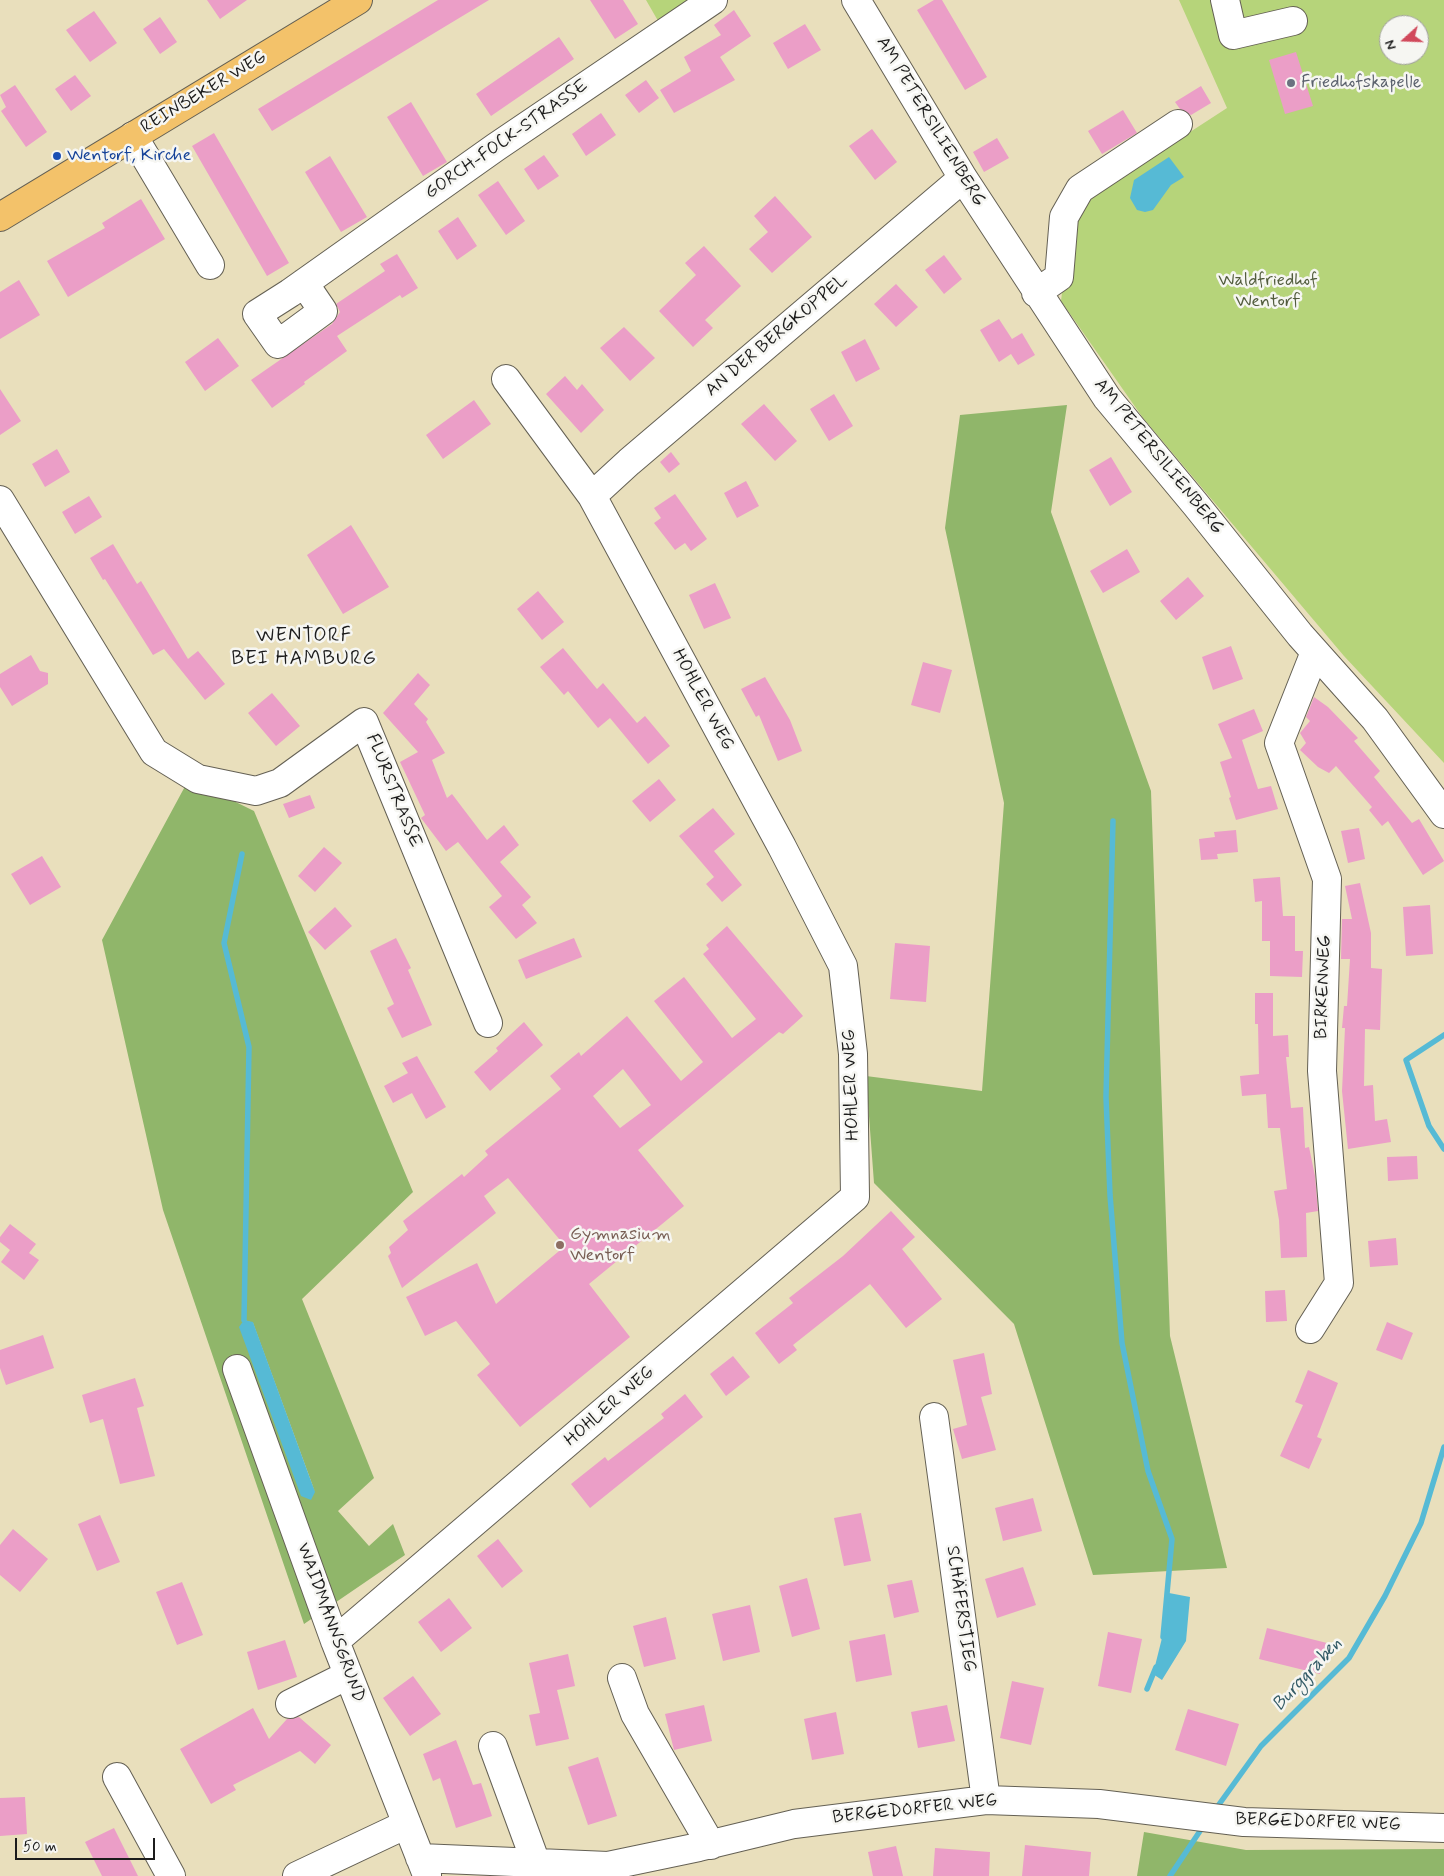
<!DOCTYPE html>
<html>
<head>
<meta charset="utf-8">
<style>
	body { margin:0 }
	#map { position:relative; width:1444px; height:1876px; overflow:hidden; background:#e9dfbc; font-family:Mynerve,sans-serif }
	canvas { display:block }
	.north { position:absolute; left:1379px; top:15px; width:50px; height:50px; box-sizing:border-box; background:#f6f6f2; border:1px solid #9f9f9c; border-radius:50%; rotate:250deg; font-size:14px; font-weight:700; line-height:20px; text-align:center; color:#1c1c1c }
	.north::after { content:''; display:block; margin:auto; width:18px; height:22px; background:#d1495b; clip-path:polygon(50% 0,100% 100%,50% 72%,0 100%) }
	.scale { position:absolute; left:15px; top:1838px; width:140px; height:22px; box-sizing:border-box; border:2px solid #1c1c1c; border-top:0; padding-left:6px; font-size:15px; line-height:18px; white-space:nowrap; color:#1c1c1c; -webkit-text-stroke:4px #f6f6f2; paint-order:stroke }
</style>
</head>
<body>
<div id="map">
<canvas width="1444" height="1876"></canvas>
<div class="north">N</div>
<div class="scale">50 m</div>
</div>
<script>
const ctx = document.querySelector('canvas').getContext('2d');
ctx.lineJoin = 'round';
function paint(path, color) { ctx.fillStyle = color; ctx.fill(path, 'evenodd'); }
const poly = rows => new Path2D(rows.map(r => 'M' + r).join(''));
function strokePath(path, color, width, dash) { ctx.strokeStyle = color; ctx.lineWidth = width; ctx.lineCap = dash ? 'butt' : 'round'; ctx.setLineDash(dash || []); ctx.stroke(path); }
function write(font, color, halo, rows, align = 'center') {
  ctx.font = font + ' Mynerve,sans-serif'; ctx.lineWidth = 5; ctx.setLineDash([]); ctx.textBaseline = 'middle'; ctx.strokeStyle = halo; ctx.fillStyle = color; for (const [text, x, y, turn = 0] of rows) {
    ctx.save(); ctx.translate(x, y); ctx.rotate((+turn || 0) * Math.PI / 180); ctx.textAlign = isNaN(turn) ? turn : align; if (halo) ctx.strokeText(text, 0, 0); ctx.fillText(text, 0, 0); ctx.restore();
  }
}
paint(poly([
	[646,0,699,0,661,26],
	[1179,0,1444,0,1444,763,1344,656,1143,418,1061,301,1071,222,1084,201,1227,108],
	[1389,25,1419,25,1419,55,1389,55]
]), '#b6d47a');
paint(poly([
	[1067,405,1051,512,1151,791,1170,1336,1227,1568,1093,1575,1014,1324,874,1183,866,1076,982,1091,1004,803,945,528,960,415],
	[189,779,254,811,413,1192,302,1299,374,1478,338,1511,369,1546,393,1524,405,1555,304,1624,163,1210,102,940],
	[244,1320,253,1323,315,1492],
	[1144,1832,1246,1850,1444,1849,1444,1876,1137,1876]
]), '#90b66a');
paint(poly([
	[1169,157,1184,177,1171,185,1153,210,1145,212,1137,210,1130,198,1134,180],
	[244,1320,253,1322,315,1492,311,1500,301,1496,239,1327],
	[1169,1593,1190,1597,1186,1641,1162,1680,1153,1674,1166,1622]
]), '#56bad5');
strokePath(poly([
	[1113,821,1106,1097,1110,1195,1122,1343,1148,1471,1172,1539,1163,1637],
	[242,854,224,943,249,1047,244,1320],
	[1444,1035,1406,1060,1429,1126,1444,1149],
	[1147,1689,1156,1667],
	[1215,1810,1261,1746,1349,1658,1385,1596,1421,1523,1444,1447],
	[1170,1876,1204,1825]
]), '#56bad5', 5.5);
paint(poly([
	[207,0,247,0,220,19],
	[438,0,489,0,272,131,258,109],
	[590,0,623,0,638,24,615,39],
	[934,0,942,0,987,77,965,90,917,10],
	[734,10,751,36,720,57,735,80,674,113,660,90,691,71,684,57,721,35,714,25],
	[94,11,117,43,90,62,66,30],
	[160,17,177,42,160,54,143,29],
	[805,24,821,50,788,69,773,43],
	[559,37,574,59,491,116,476,94],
	[1296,52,1313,106,1285,114,1269,60],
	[75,75,91,96,71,111,55,89],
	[646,80,659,98,639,113,625,95],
	[15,85,47,132,26,147,1,111,6,107,0,95],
	[1201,86,1211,103,1191,115,1180,109,1175,102],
	[411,102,447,162,423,176,387,117],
	[1123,110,1137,133,1102,154,1088,131],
	[601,113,616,135,586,156,572,134],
	[872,129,897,162,875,180,849,146],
	[214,133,289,263,267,276,192,146],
	[997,138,1009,158,984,172,973,152],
	[544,155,559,176,538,190,524,169],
	[330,156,367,217,341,232,305,172],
	[498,181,525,221,506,235,478,195],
	[775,196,812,237,772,273,749,249,768,232,754,216],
	[141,199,165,239,68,297,47,261,105,228,102,223],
	[458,217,477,246,457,260,438,231],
	[704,246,741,286,705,320,713,328,693,347,659,311,696,275,685,263],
	[397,254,418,288,402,298,400,295,337,336,347,351,304,382,305,384,272,408,251,380,332,324,340,312,336,304,385,271,380,264],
	[944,255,962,279,944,294,925,270],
	[19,280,40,315,0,339,0,292],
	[896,284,918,307,896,327,874,304],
	[999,319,1012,339,1022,333,1035,355,1018,365,1011,354,999,362,980,330],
	[624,327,655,358,630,381,600,348],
	[218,338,239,366,205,391,185,362],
	[865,339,880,369,856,382,841,352],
	[565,376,577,390,582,384,604,410,581,433,546,394],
	[0,389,21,421,0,435],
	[834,394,853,426,829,441,810,409],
	[474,400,491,424,443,459,426,435],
	[764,404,797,441,775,461,741,424],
	[57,449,70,472,45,487,32,464],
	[671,452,680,464,669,473,660,462],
	[1111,457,1132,492,1110,506,1089,470],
	[746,481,759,506,737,518,724,493],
	[675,494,707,539,691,551,685,543,675,550,654,523,661,518,654,508],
	[89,496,102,517,75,534,62,512],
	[351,525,389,587,343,614,307,555],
	[113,544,137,584,141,581,188,659,198,651,225,684,205,700,164,649,153,655,105,579,103,580,90,558],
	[1127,549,1140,572,1103,593,1090,571],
	[1188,577,1204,596,1176,620,1160,601],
	[715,583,731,618,704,629,689,595],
	[538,591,564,622,542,640,517,609],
	[1231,646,1243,679,1213,690,1202,657],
	[563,648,597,689,603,683,637,723,645,716,670,746,648,764,610,718,598,728,568,691,564,695,540,667],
	[31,655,40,671,48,673,48,684,12,706,0,687,0,674],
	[923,662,952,670,940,713,911,705],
	[418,673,430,685,414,704,428,719,426,722,445,753,432,760,447,798,452,794,487,840,504,825,519,845,500,862,531,897,522,905,537,923,516,939,489,907,502,896,458,842,446,851,421,818,425,815,400,762,418,752,383,713],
	[765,677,790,720,802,751,778,761,759,715,756,717,741,689],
	[272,693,300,726,276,746,248,713],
	[1314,697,1328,707,1358,738,1354,741,1380,771,1374,777,1412,823,1419,819,1444,861,1423,875,1388,821,1382,826,1369,810,1372,807,1336,766,1329,773,1318,767,1300,750,1306,743,1300,733,1310,721,1306,717],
	[1254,709,1263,731,1242,740,1258,789,1271,786,1278,809,1236,820,1229,798,1231,797,1220,762,1232,758,1218,724],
	[659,779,676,800,650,822,632,801],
	[310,795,315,808,289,818,283,804],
	[713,808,735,834,714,851,742,885,722,902,706,884,714,877,679,836],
	[1359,828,1365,859,1348,863,1341,831],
	[1236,830,1238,852,1217,854,1218,859,1201,860,1199,839,1215,837,1214,832],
	[324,847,342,863,315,892,298,876],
	[42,856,61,887,30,905,11,874],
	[1280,877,1283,916,1295,916,1295,951,1303,951,1302,977,1270,976,1270,941,1262,941,1262,901,1255,902,1253,879],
	[1360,883,1371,933,1371,968,1382,969,1380,1030,1365,1029,1364,1086,1373,1085,1375,1121,1387,1119,1391,1142,1348,1149,1342,1091,1345,1028,1342,1028,1344,1006,1347,1006,1350,959,1341,959,1342,919,1352,919,1345,886],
	[1430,905,1433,954,1406,956,1403,907],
	[335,907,352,926,325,950,308,932],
	[727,926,803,1016,783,1034,779,1032,638,1150,684,1206,589,1284,630,1337,520,1427,477,1375,490,1364,456,1321,425,1336,406,1297,477,1263,496,1304,565,1246,508,1178,484,1196,496,1213,402,1288,388,1256,391,1253,389,1247,408,1230,403,1221,462,1174,464,1177,488,1155,485,1151,561,1089,550,1076,579,1052,581,1056,627,1016,681,1081,703,1062,654,1001,684,977,732,1038,756,1019,703,954,709,949,706,945],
	[623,1069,651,1105,620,1128,593,1096],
	[396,938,411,968,408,970,432,1025,402,1038,387,1008,394,1004,370,951],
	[574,938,582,957,526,979,518,960],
	[895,943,930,946,926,1002,890,999],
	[1255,993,1273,993,1273,1036,1288,1035,1289,1057,1286,1057,1291,1108,1303,1107,1305,1148,1309,1147,1315,1176,1318,1211,1306,1213,1307,1257,1281,1258,1279,1220,1274,1191,1287,1189,1280,1128,1268,1128,1266,1094,1242,1096,1240,1076,1259,1074,1258,1024,1255,1024],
	[524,1022,543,1045,490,1091,474,1072,498,1051,496,1048],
	[417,1056,446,1107,426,1119,412,1093,393,1103,384,1086,408,1073,402,1063],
	[1417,1156,1418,1179,1388,1181,1387,1157],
	[891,1211,915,1237,902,1249,942,1299,906,1328,870,1284,793,1345,797,1350,779,1364,755,1333,793,1303,789,1298,843,1256],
	[10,1224,36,1244,29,1253,39,1260,24,1280,1,1262,10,1250,0,1242,0,1237],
	[1396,1238,1398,1265,1370,1267,1368,1241],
	[1285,1290,1287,1321,1266,1322,1265,1291],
	[1387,1322,1413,1333,1402,1360,1376,1350],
	[43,1335,54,1368,6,1385,0,1368,0,1350],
	[984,1353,992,1394,981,1397,996,1450,962,1459,953,1429,967,1425,953,1360],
	[733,1356,750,1377,726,1396,710,1374],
	[1308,1370,1338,1383,1317,1437,1322,1439,1309,1469,1280,1456,1303,1405,1295,1402],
	[135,1378,144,1406,137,1408,155,1476,120,1484,103,1419,90,1423,82,1395],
	[685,1394,703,1417,590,1508,571,1484,605,1457,608,1461,664,1418,661,1414],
	[1033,1498,1042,1531,1003,1541,995,1508],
	[861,1513,871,1561,844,1566,834,1518],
	[100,1515,120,1562,97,1571,78,1524],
	[13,1529,48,1559,20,1592,0,1575,0,1545],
	[498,1539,523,1571,502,1588,477,1556],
	[1023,1567,1036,1605,997,1618,985,1579],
	[807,1578,820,1629,792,1637,779,1586],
	[912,1580,919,1612,894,1618,887,1585],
	[182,1582,203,1635,177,1645,156,1592],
	[449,1598,472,1628,441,1652,418,1622],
	[750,1605,760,1652,723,1661,712,1614],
	[666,1617,676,1659,644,1667,633,1626],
	[1267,1628,1327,1643,1320,1674,1259,1659],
	[1108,1632,1142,1639,1131,1693,1098,1686],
	[885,1634,892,1675,856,1682,849,1641],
	[285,1640,297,1677,258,1690,247,1652],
	[568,1654,575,1686,557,1690,569,1739,536,1746,529,1715,540,1713,529,1663],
	[413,1676,441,1714,410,1736,383,1698],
	[1012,1681,1044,1688,1031,1745,1000,1738],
	[704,1705,712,1741,674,1750,665,1714],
	[947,1705,955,1741,918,1748,911,1712],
	[253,1708,269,1739,287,1719,299,1717,331,1745,315,1764,300,1751,233,1785,236,1790,211,1804,180,1749],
	[1188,1709,1239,1724,1226,1766,1175,1750],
	[836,1712,844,1754,812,1760,804,1719],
	[456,1740,473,1785,481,1783,492,1816,456,1828,440,1778,433,1781,423,1754],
	[598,1757,617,1816,588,1825,568,1767],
	[25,1797,27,1834,0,1836,0,1798],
	[114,1828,138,1876,102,1876,85,1842],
	[1025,1845,1091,1852,1089,1876,1022,1876],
	[896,1846,903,1876,873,1876,868,1852],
	[935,1848,990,1852,989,1876,933,1876]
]), '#eb9ec7');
const minor = poly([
	[856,0,963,178,1107,398,1196,505,1300,635,1375,719,1444,814],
	[1225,0,1233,35,1293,21],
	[133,136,210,265],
	[304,283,323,311,278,344,257,314,290,293,496,147,713,0],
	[1036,293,1059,277,1064,217,1080,189,1178,124],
	[592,496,629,462,963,178],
	[0,500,154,752,198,779,256,791,280,783,364,722,488,1023],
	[1310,1329,1339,1283,1322,1071,1327,879,1279,743,1315,652],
	[237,1369,335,1641,427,1875],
	[934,1417,986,1800],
	[335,1641,855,1197,853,1054,843,966,782,847,592,496,506,379],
	[622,1678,635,1714,711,1845],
	[290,1704,348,1675],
	[493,1746,536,1863],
	[117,1777,171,1876],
	[420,1858,608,1866,699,1847,794,1824,986,1800,1099,1804,1244,1822,1444,1828],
	[297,1876,407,1824]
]);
const major = poly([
	[0,217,358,0]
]);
strokePath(minor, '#646054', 30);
strokePath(major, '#646054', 30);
strokePath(minor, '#fff', 28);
strokePath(major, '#f3c26a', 28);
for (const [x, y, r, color] of [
	[1291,83,5,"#6b7280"],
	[57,156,5,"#1a4fb4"],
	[560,1245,5,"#8d6e63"]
]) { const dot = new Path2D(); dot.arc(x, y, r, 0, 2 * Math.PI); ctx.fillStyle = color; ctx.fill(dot); strokePath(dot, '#f6f6f2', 2); }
write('18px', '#5b616d', '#f6f6f2', [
	["Friedhofskapelle",1301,83]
], 'left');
write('18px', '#1c1c1c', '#f6f6f2', [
	["REINBEKER WEG",204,93,-31],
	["AM PETERSILIENBERG",930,122,59],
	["GORCH-FOCK-STRASSE",507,140,-35],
	["AN DER BERGKOPPEL",777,336,-40],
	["AM PETERSILIENBERG",1158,457,51],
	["HOHLER WEG",702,700,62],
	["FLURSTRASSE",393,791,68],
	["BIRKENWEG",1324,987,-88],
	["HOHLER WEG",852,1085,-92],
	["HOHLER WEG",610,1407,-41],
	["SCHÄFERSTIEG",960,1609,82],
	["WAIDMANNSGRUND",330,1623,70],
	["BERGEDORFER WEG",915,1810,-6],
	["BERGEDORFER WEG",1318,1823,2]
]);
write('18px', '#164399', '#f6f6f2', [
	["Wentorf, Kirche",67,156]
], 'left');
write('18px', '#525c3d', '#f6f6f2', [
	["Waldfriedhof",1268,281],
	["Wentorf",1268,302]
]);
write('18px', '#785e54', '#f6f6f2', [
	["Gymnasium",570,1235],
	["Wentorf",570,1256]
], 'left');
write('italic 19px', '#335b66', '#f6f6f2', [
	["Burggraben",1308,1675,-47]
]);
ctx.letterSpacing = '1px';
write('20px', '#1c1c1c', '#f6f6f2', [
	["WENTORF",304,637],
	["BEI HAMBURG",304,660]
]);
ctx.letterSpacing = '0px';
</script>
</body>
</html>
